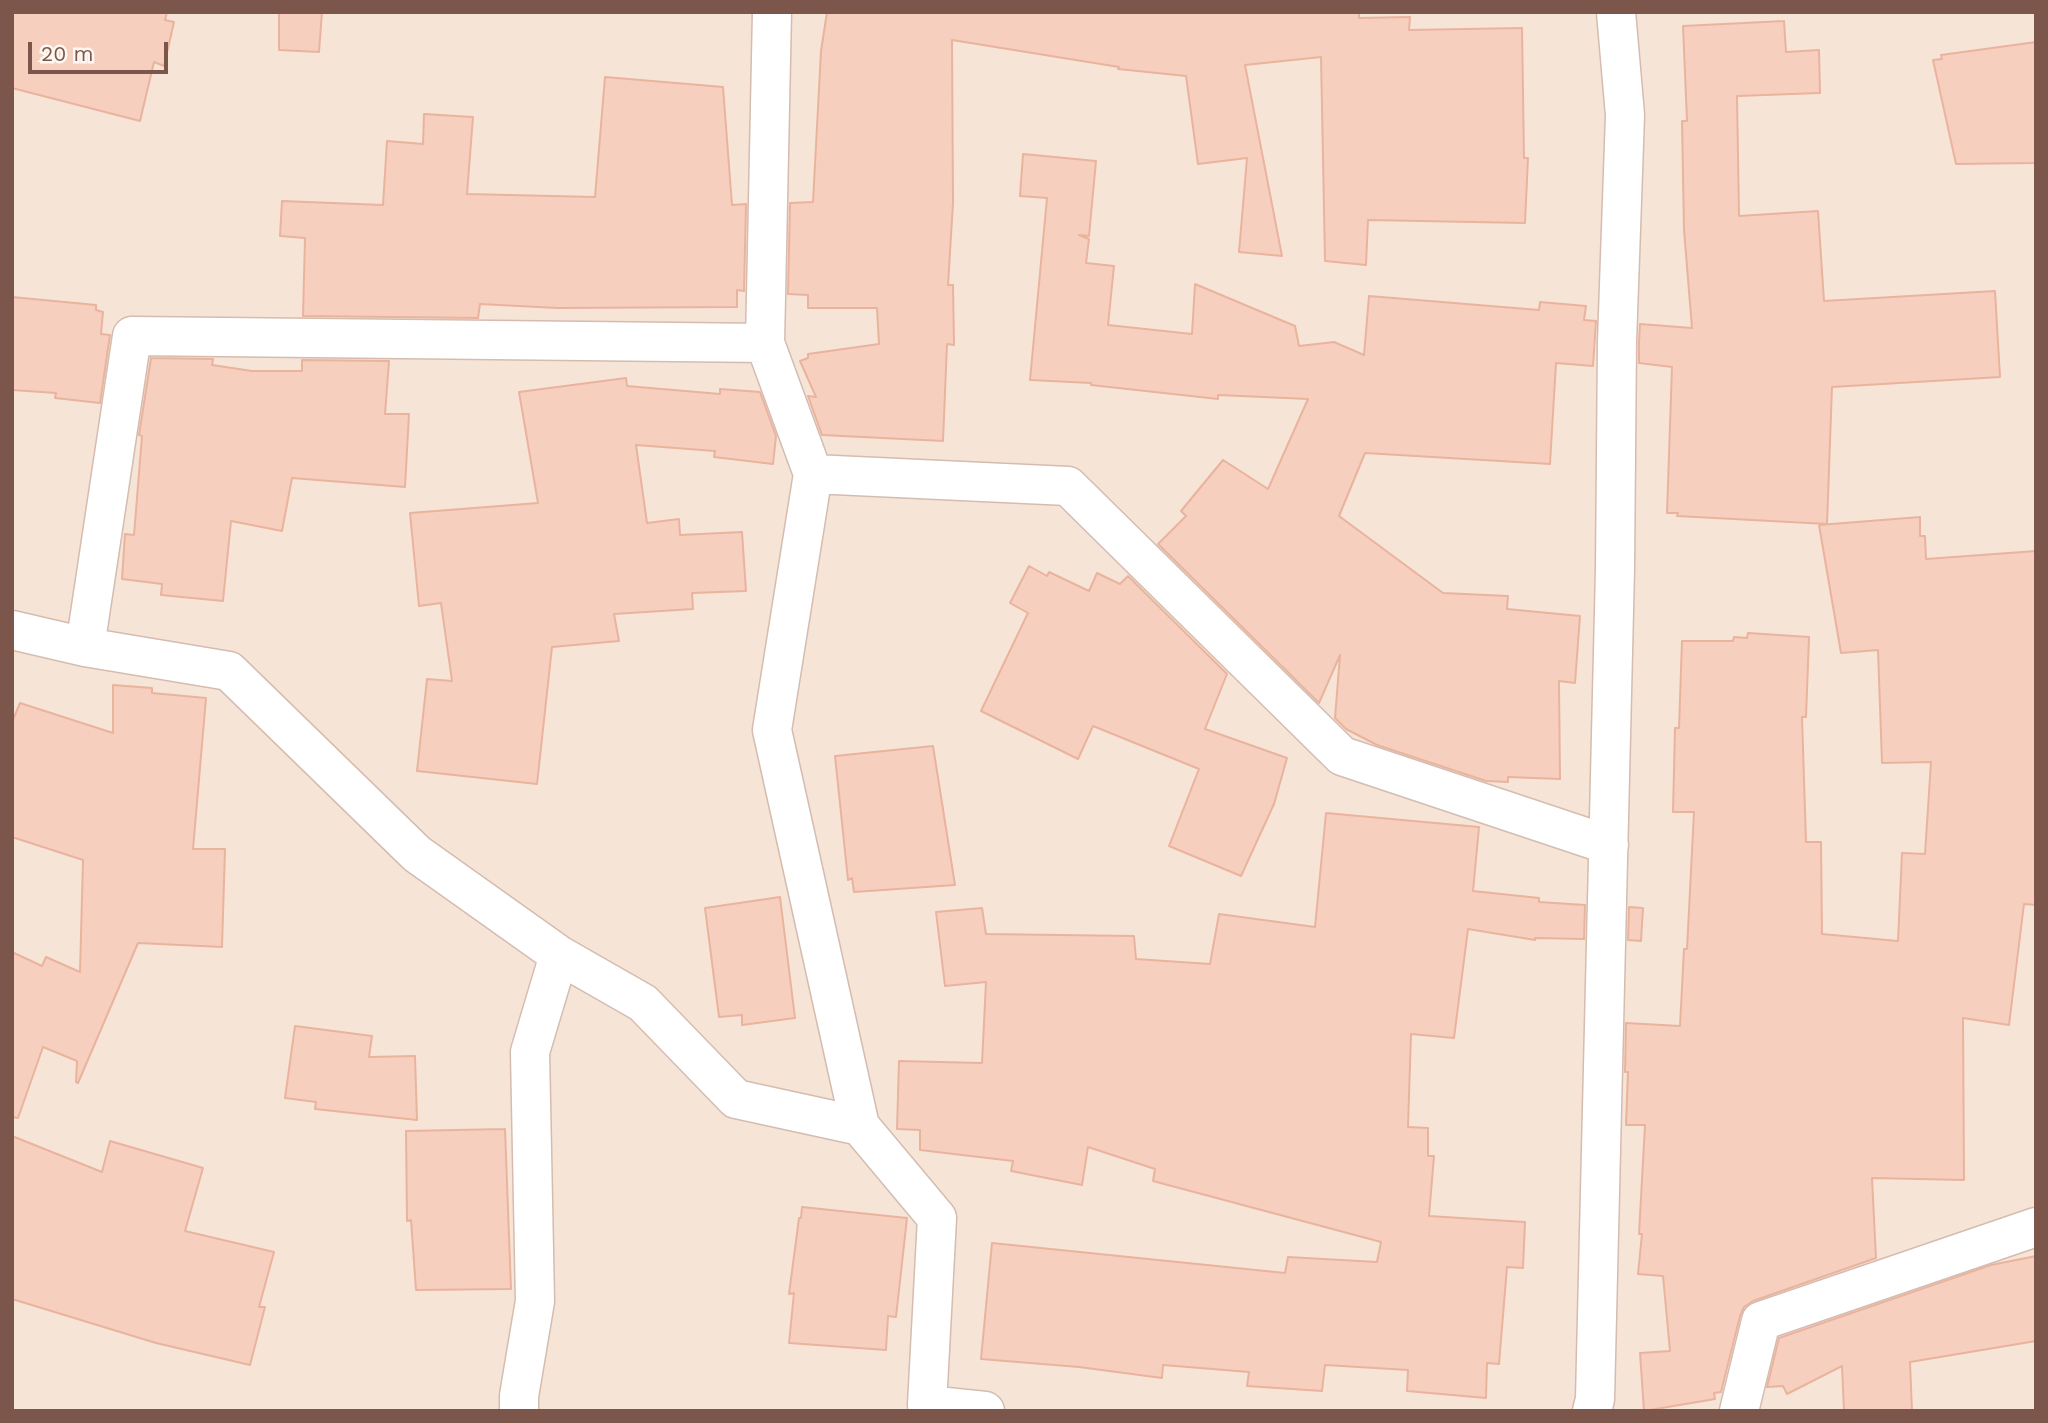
<!DOCTYPE html>
<html>
<head>
<meta charset="utf-8">
<style>
	body { margin:0 }
	#map { position:relative; width:2048px; height:1423px; overflow:hidden; background:#fef4ea; font-family:"Work Sans",sans-serif }
	canvas { display:block }
	.frame { position:absolute; inset:0; border:14px solid #7c564a; pointer-events:none }
	.scale { position:absolute; left:28px; top:42px; width:140px; height:32px; box-sizing:border-box; border:4px solid #7c564a; border-top:0; padding-left:9px; font-size:21px; line-height:24px; white-space:nowrap; color:#7c564a; -webkit-text-stroke:5px #fff8f2; paint-order:stroke }
</style>
</head>
<body>
<div id="map">
<canvas width="2048" height="1423"></canvas>
<div class="frame"></div>
<div class="scale">20 m</div>
</div>
<script>
const ctx = document.querySelector('canvas').getContext('2d');
ctx.lineJoin = 'round';
function paint(path, color) { ctx.fillStyle = color; ctx.fill(path, 'evenodd'); }
const poly = rows => new Path2D(rows.map(r => 'M' + r).join(''));
function strokePath(path, color, width, dash) { ctx.strokeStyle = color; ctx.lineWidth = width; ctx.lineCap = dash ? 'butt' : 'round'; ctx.setLineDash(dash || []); ctx.stroke(path); }
paint(poly([
	[12,12,2036,12,2036,1411,12,1411]
]), '#f6e5d7');
const building = poly([
	[12,12,167,12,165,20,174,22,164,66,154,62,140,121,12,88,12,12],
	[279,12,322,12,319,52,279,50,279,12],
	[827,12,1359,12,1359,18,1410,17,1409,30,1522,28,1524,158,1528,158,1525,223,1368,220,1366,265,1325,261,1321,57,1245,65,1282,256,1239,252,1247,158,1198,164,1186,76,1118,69,1119,67,952,40,953,203,948,285,953,285,954,345,947,344,943,441,822,435,808,396,816,397,800,361,808,358,808,354,879,344,877,308,808,308,808,295,788,294,790,203,813,202,821,51,827,12],
	[1784,21,1786,52,1819,50,1820,93,1737,96,1739,216,1818,211,1824,301,1995,291,2000,377,1832,387,1827,524,1677,516,1678,513,1667,513,1672,367,1639,363,1639,342,1640,324,1692,328,1684,230,1682,121,1687,121,1683,26,1784,21],
	[2036,42,2036,163,1956,164,1933,60,1942,59,1941,55,2036,42],
	[605,77,723,87,732,205,746,204,744,291,737,290,737,307,557,308,480,304,478,318,303,316,305,238,280,236,282,201,383,205,387,141,423,144,424,114,473,117,467,194,595,197,605,77],
	[1023,154,1096,161,1089,236,1079,235,1089,239,1086,263,1114,266,1108,325,1192,334,1195,284,1295,326,1299,346,1334,342,1364,355,1369,296,1539,310,1540,302,1586,306,1584,320,1596,321,1593,366,1556,363,1550,464,1365,453,1339,516,1443,593,1508,596,1507,609,1580,616,1575,683,1559,681,1560,779,1508,777,1508,782,1486,781,1377,745,1346,729,1335,718,1340,655,1319,703,1158,544,1186,516,1181,511,1223,460,1268,489,1308,399,1218,395,1218,399,1091,385,1091,383,1030,380,1047,198,1020,196,1023,154],
	[12,297,96,305,96,310,103,312,101,334,110,335,100,403,55,398,56,393,12,390,12,297],
	[151,358,213,359,212,365,252,371,302,371,302,360,389,361,385,414,409,414,405,487,292,478,282,531,231,521,223,601,161,595,162,584,122,579,125,534,134,535,142,436,139,435,151,358],
	[626,378,627,386,720,394,720,389,760,392,776,436,773,464,714,457,715,451,636,445,647,523,679,519,680,535,742,532,746,591,692,593,693,609,614,614,619,641,552,647,537,784,417,771,427,679,452,681,441,603,419,606,410,513,538,503,519,392,626,378],
	[1920,517,1920,536,1925,536,1926,559,2036,551,2036,905,2024,904,2009,1025,1963,1018,1964,1180,1872,1178,1876,1258,1753,1301,1744,1307,1740,1316,1721,1392,1714,1393,1715,1399,1644,1411,1640,1353,1670,1351,1663,1276,1638,1274,1642,1234,1639,1234,1645,1125,1626,1125,1628,1072,1625,1072,1626,1023,1680,1026,1684,949,1687,949,1694,812,1673,812,1675,728,1679,728,1682,641,1733,641,1734,637,1747,638,1748,633,1809,637,1806,717,1802,717,1806,842,1821,842,1822,934,1898,941,1902,853,1925,854,1931,762,1882,763,1878,650,1841,653,1819,525,1920,517],
	[1029,566,1047,576,1049,572,1089,591,1097,573,1120,584,1128,576,1227,674,1205,729,1287,758,1274,804,1241,876,1169,846,1199,769,1093,726,1078,759,981,711,1028,613,1010,603,1029,566],
	[113,685,152,688,152,693,206,698,193,849,225,849,222,947,138,943,78,1083,76,1082,77,1061,43,1047,18,1118,12,1117,12,952,42,966,46,957,80,972,83,860,12,837,12,722,20,703,113,733,113,685],
	[933,746,955,885,854,892,852,878,848,880,835,756,933,746],
	[1326,813,1479,827,1473,891,1539,898,1539,902,1585,905,1584,939,1535,938,1535,940,1468,929,1454,1038,1411,1034,1408,1127,1428,1128,1428,1156,1434,1156,1429,1216,1525,1222,1523,1268,1507,1267,1499,1364,1487,1363,1486,1398,1407,1391,1408,1370,1325,1365,1322,1391,1247,1386,1249,1372,1163,1365,1162,1378,1079,1367,981,1359,992,1243,1285,1273,1288,1257,1377,1262,1381,1242,1153,1181,1155,1169,1088,1147,1082,1185,1011,1171,1013,1161,920,1150,920,1130,897,1129,899,1061,982,1063,986,982,945,986,936,912,982,908,986,934,1134,936,1136,959,1210,964,1219,914,1315,927,1326,813],
	[780,897,795,1018,742,1025,742,1015,719,1017,705,908,780,897],
	[1629,907,1643,908,1641,941,1628,940,1629,907],
	[295,1026,372,1036,369,1057,415,1056,417,1120,315,1109,316,1102,285,1098,295,1026],
	[505,1129,511,1289,416,1290,411,1220,407,1221,406,1131,505,1129],
	[12,1136,102,1172,110,1141,203,1168,185,1231,274,1252,259,1307,265,1307,250,1365,156,1343,12,1299,12,1136],
	[802,1207,907,1218,896,1317,888,1316,886,1350,789,1343,794,1293,789,1294,799,1218,801,1218,802,1207],
	[2036,1256,2036,1341,1910,1362,1912,1411,1844,1411,1842,1366,1787,1394,1783,1386,1767,1387,1779,1338,1991,1265,2036,1256]
]);
paint(building, '#f6cfbf');
strokePath(building, '#eab39e', 2);
const minor = poly([
	[772,12,765,343,813,474,772,730,860,1126,937,1218,927,1405,985,1411],
	[813,474,1068,486,1342,756,1609,845],
	[12,630,85,647,229,671,417,854,559,955,643,1003,736,1099,860,1126],
	[85,647,132,336,765,343],
	[519,1411,519,1396,535,1301,530,1052,559,955],
	[1592,1411,1595,1399,1615,569,1617,342,1625,115,1616,12],
	[1739,1411,1761,1321,2036,1227]
]);
strokePath(minor, '#d4bcb0', 41);
strokePath(minor, '#fff', 38);
</script>
</body>
</html>
